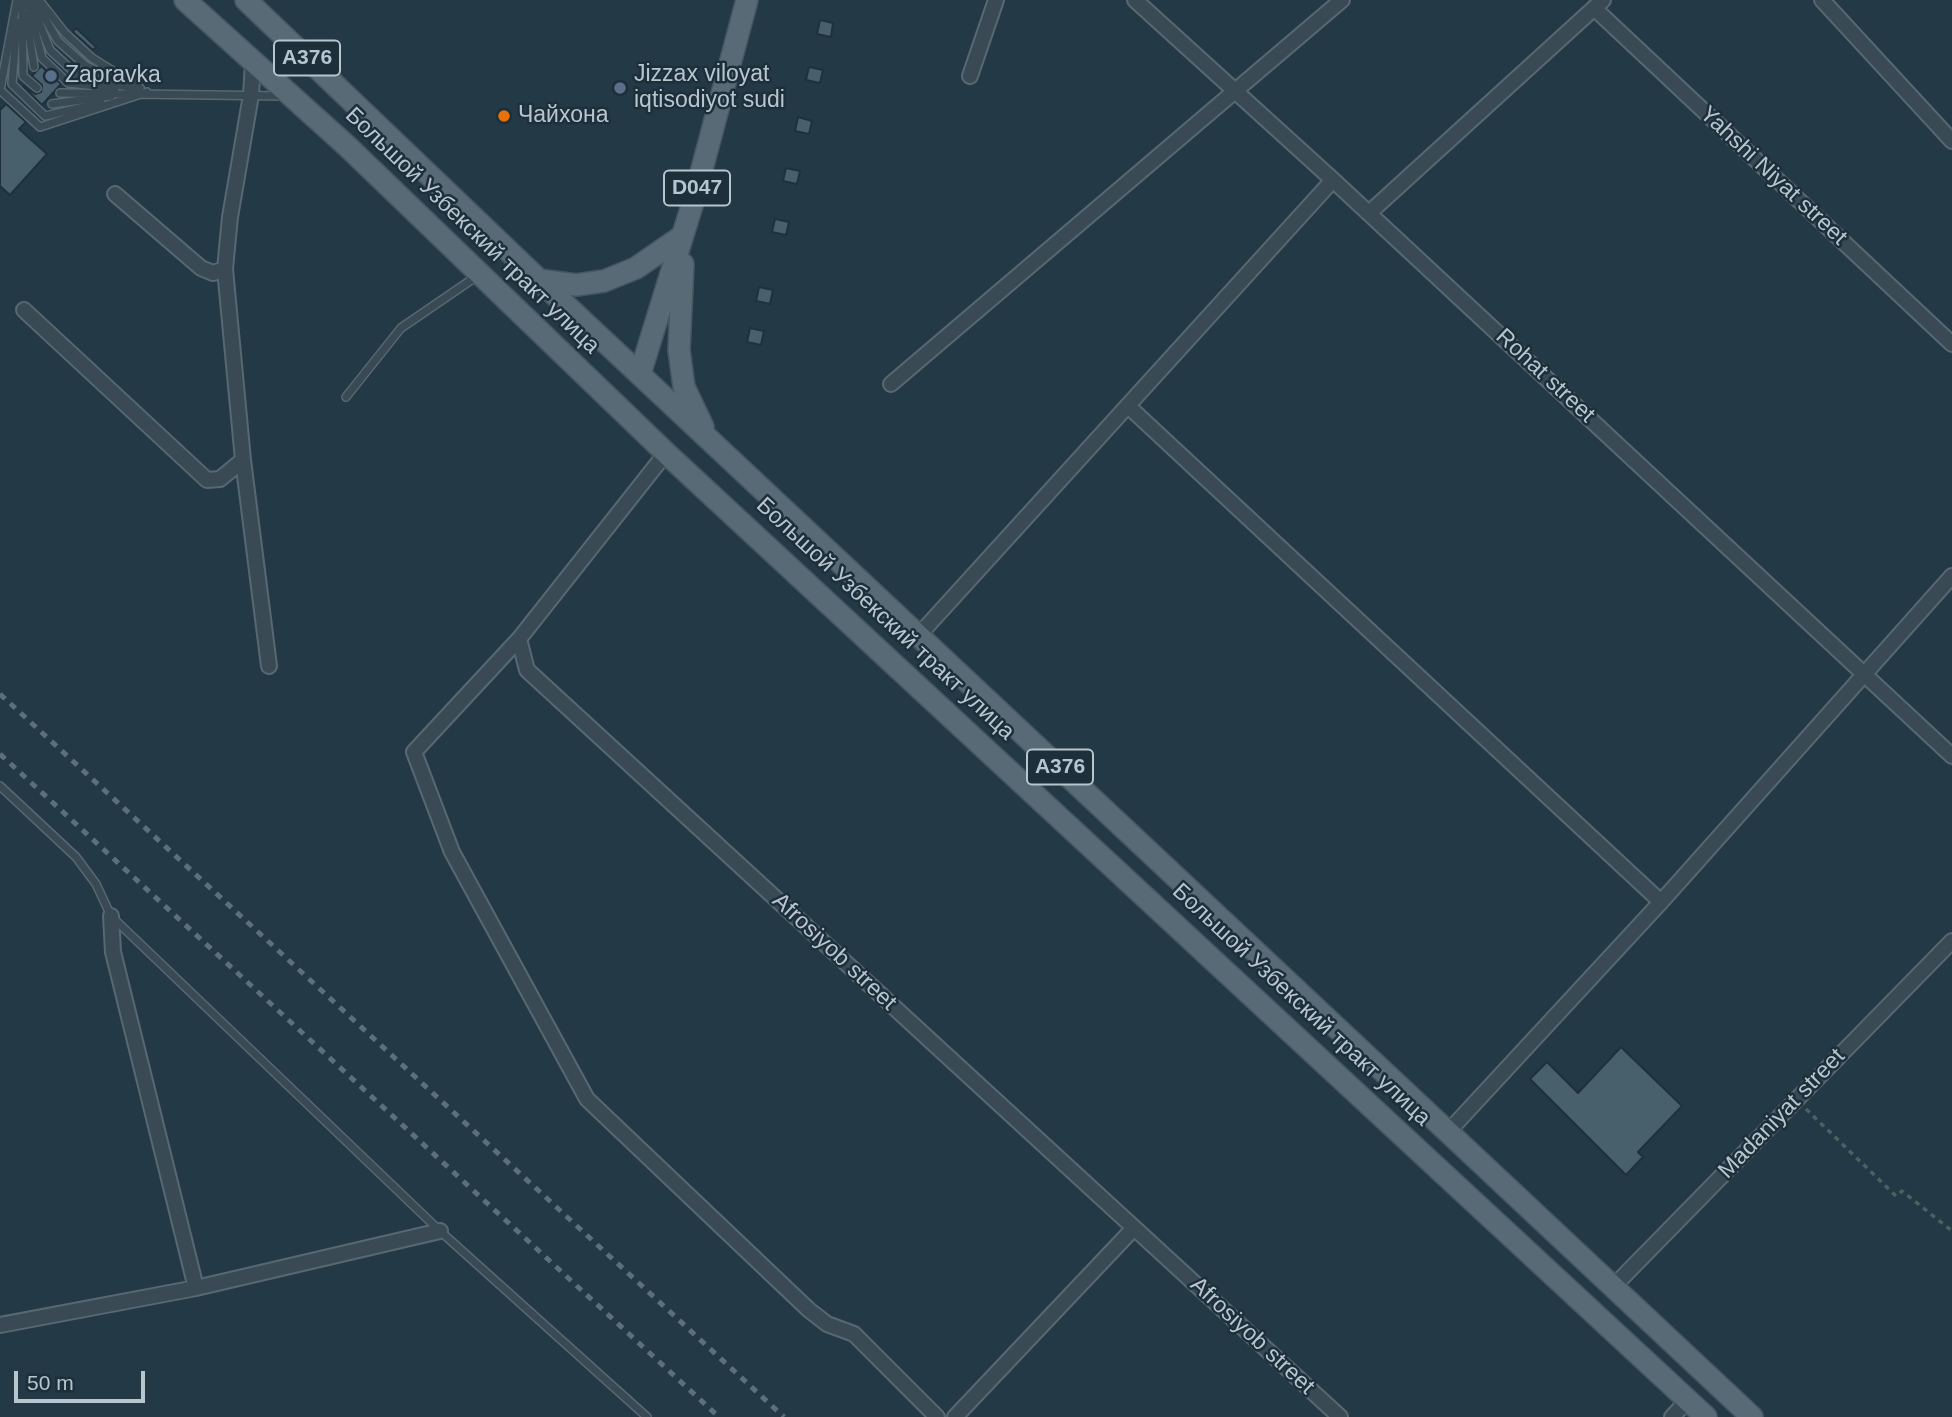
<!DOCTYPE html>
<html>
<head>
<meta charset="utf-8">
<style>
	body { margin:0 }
	#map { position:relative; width:1952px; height:1417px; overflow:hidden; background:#243946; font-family:Arial,sans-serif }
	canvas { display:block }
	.scale { position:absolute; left:14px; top:1371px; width:131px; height:32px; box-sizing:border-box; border:4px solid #b7c5ce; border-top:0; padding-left:9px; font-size:21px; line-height:24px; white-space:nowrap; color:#b7c5ce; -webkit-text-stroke:5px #1d2f3a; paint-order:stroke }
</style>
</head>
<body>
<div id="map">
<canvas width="1952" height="1417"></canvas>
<div class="scale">50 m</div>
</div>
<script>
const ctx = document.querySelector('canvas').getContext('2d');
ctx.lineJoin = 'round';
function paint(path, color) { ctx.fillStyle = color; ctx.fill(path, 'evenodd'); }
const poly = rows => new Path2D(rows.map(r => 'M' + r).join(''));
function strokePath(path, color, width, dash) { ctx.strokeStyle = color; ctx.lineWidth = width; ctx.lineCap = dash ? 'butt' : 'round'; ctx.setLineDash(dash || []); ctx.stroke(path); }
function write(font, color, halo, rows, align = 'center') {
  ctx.font = font + ' Arial,sans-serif'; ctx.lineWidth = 5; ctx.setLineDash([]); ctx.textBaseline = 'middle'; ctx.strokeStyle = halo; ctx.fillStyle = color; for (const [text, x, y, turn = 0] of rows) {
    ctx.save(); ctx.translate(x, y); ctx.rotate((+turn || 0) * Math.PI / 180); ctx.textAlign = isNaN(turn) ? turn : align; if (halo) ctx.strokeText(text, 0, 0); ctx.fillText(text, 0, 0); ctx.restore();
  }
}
const building = poly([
	[820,20,833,23,831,37,817,34,820,20],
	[76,28,96,47,93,50,73,32,76,28],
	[41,66,61,84,42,105,23,86,35,94,41,92,42,85,32,76,41,66],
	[809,67,823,70,820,83,806,80,809,67],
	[6,104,26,122,19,129,47,154,10,195,0,186,0,110,6,104],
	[798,117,812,121,809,134,795,131,798,117],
	[786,168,800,171,797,184,783,181,786,168],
	[775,219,789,222,786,235,772,232,775,219],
	[759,287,773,290,770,304,756,301,759,287],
	[750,328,764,331,761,345,747,342,750,328],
	[1621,1047,1682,1106,1638,1152,1643,1157,1626,1175,1530,1079,1547,1062,1578,1093,1621,1047]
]);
paint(building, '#48606c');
strokePath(building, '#1f313c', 2);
const lane = poly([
	[17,0,0,90,40,127,147,92],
	[22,0,23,76,37,88],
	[27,0,42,58,68,83,115,88],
	[34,0,58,41,86,66,127,84],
	[39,0,65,33,92,58,140,88],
	[32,5,50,50,78,76,136,89],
	[26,15,34,67],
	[17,22,12,84,45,116,101,103],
	[60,93,283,96],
	[52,104,111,96],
	[346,397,401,328,477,276],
	[0,786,76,857,96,884,111,916,440,1231,647,1417]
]);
const street = poly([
	[1135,0,1333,180,1952,756],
	[1822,0,1952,141],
	[1594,8,1952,344],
	[253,62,251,95,230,217,225,269,243,460,269,666],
	[970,76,996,0],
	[115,194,201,268,213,273,225,269],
	[1369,213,1603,0],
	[24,310,207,480,220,479,243,460],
	[891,384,1342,0],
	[1128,406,1661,902],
	[666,453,519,639,527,670,1340,1417],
	[919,635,1333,180],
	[519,639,414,752,452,852,587,1099,809,1310,827,1324,854,1334,937,1417],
	[111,916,113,952,196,1288],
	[1448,1132,1661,902,1952,576],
	[1613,1287,1952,941],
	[0,1325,196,1288,440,1231],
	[955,1417,1134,1228],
	[1672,1417,1688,1400]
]);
const primary = poly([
	[185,0,348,147,666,453,1706,1417],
	[246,0,539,280,1752,1417],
	[683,264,679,350,684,387,703,427],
	[539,280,576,285,604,281,636,268,681,237],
	[640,374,694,199,747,0]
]);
strokePath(lane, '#586872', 10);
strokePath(street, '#586872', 18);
strokePath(primary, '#465661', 24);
strokePath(poly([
	[1806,1109,1896,1196,1902,1191,1952,1231]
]), '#476461', 3.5, [5, 5]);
strokePath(lane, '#394a55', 7);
strokePath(street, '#394a55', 14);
strokePath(primary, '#576a75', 21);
strokePath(poly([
	[0,694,784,1417],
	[0,754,719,1417]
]), '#5b6f7c', 5, [7, 7]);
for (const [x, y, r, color] of [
	[51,76,7,"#5c6f8a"],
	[620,88,7,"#5c6f8a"],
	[504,116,7,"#e8710a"]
]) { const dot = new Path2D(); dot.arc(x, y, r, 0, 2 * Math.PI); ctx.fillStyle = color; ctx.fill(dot); strokePath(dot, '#1d2f3a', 2.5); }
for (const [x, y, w] of [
	[307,58,66],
	[697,188,66],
	[1060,767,66]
]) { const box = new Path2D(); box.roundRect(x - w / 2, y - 17.5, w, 35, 5); ctx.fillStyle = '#1d2f3a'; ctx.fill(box); strokePath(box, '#b7c5ce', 2); }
write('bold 21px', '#b7c5ce', null, [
	["A376",307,58],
	["D047",697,188],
	["A376",1060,767]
]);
write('23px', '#b7c5ce', '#1d2f3a', [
	["Jizzax viloyat",634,75],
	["iqtisodiyot sudi",634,101],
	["Zapravka",65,76],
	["Чайхона",518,116]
], 'left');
write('23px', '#b7c5ce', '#1d2f3a', [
	["Yahshi Niyat street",1773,176,43],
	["Большой Узбекский тракт улица",472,231,44],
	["Rohat street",1545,376,43],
	["Большой Узбекский тракт улица",885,619,43],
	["Afrosiyob street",834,952,43],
	["Большой Узбекский тракт улица",1301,1005,43],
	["Madaniyat street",1782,1114,-46],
	["Afrosiyob street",1252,1336,43]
]);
</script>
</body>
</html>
